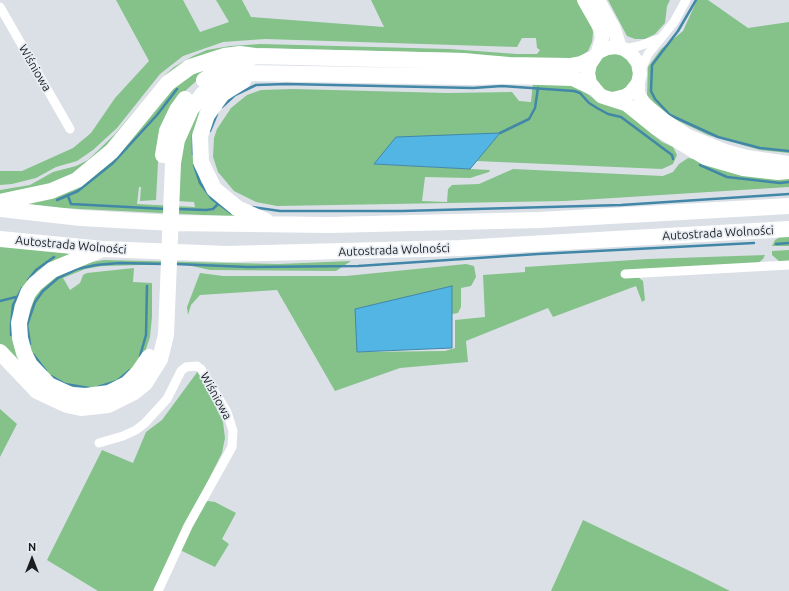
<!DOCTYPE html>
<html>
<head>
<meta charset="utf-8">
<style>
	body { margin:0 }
	#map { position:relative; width:789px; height:591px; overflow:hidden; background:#dbe0e7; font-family:Ubuntu,sans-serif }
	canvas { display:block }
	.north { position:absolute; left:12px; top:539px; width:40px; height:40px; -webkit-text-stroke:3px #e8edf4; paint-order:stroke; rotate:0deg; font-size:11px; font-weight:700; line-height:16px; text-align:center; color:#1b1d1f }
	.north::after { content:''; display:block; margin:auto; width:14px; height:18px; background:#1b1d1f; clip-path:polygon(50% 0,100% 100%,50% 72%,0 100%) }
</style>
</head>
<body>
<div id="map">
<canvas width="789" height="591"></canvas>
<div class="north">N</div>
</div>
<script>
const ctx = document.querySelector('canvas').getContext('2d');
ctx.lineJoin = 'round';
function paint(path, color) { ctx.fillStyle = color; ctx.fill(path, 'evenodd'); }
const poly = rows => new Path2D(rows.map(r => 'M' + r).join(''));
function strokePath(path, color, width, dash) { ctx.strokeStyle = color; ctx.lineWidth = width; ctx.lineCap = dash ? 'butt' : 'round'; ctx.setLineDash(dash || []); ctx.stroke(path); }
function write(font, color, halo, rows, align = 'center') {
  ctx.font = font + ' Ubuntu,sans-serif'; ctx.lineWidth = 3.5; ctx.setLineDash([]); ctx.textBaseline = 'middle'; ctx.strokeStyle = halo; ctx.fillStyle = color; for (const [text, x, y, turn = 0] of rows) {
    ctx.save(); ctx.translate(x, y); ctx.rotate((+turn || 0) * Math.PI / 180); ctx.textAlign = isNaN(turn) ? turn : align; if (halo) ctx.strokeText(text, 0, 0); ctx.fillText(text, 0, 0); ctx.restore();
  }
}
paint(poly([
	[116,0,183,0,200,32,229,22,216,0,242,0,251,17,384,27,371,0,577,0,592,24,593,33,592,42,588,51,577,59,501,58,463,53,249,48,206,54,108,148,80,171,47,187,0,195,0,190,30,185,53,172,76,166,88,160,115,134,166,74,174,67,193,56,207,50,230,46,261,44,449,49,517,54,537,54,540,50,537,48,536,38,522,38,517,47,265,39,223,42,183,56,160,74,117,128,93,150,77,161,56,167,36,178,12,184,0,185,0,171,22,171,73,148,91,133,115,98,149,61],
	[608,0,670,0,667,6,665,23,655,34,645,39,635,39,627,36],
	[697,0,708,0,748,28,789,22,789,153,760,150,708,135,664,114,647,95,648,67,661,49,683,31],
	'595 73a19 19 0 1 1 38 0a19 19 0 1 1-38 0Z',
	[230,60,203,75,184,92,165,124,158,162,156,200,140,201,141,187,139,187,137,204,195,207,194,202,176,201,181,146,196,109,220,91,196,160,244,217,60,208,18,203,56,195,187,76],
	[533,82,575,84,599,103,624,111,662,142,673,147,677,155,673,164,662,169,476,161,500,133,375,164,490,170,489,172,470,178,425,177,422,201,447,202,448,189,452,185,479,184,513,169,663,176,673,172,679,164,688,158,789,177,789,187,565,201,277,206,256,202,234,191,218,172,213,157,214,138,217,129,231,108,247,95,261,90,293,89,447,93,512,92,519,101,531,102],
	[780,237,789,237,789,246,772,246,775,240],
	[0,246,81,254,41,273,15,336,68,401,0,346],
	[789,250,789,262,780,262,772,255,772,251],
	[765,255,763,259,757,264,638,277,643,281,645,300,642,302,636,286,553,317,548,308,466,341,468,362,400,368,335,391,277,290,200,295,191,305,188,315,187,307,200,273,223,276,346,276,466,264,474,266,476,277,471,286,461,288,461,307,458,313,452,314,452,286,357,352,445,351,455,348,455,320,485,317,483,275,525,272,525,267,648,259],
	[104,260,278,264,351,261,336,271,210,270,182,264,102,266,85,269,63,278,70,290,80,283,83,275,87,273,134,268,133,282,152,283,152,317,150,337,144,355,127,377,96,391,61,385,33,361,24,331,33,296,59,272,86,263],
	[198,371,223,422,225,438,222,453,153,591,98,591,47,560,102,450,133,463,146,432,162,420],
	[0,409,17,424,0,457],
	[208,501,215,502,236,513,222,539,229,544,215,567,180,550,204,503],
	[583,520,694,573,730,591,551,591]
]), '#84c289');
const water = poly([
	[500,133,470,169,374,164,396,137,500,133],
	[452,286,452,348,357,352,355,309,452,286]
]);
paint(water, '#52b5e3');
strokePath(water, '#4287a8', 1);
strokePath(poly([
	[696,0,678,31,652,65,651,91,655,99,670,115,718,137,760,148,789,151],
	[222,107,235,95,256,85,286,84,473,88,502,86,574,91,580,93,589,103,597,108,608,114,621,117,672,155,673,159],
	[210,131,217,114],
	[500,133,529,119,535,108,538,88],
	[193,135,193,154],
	[194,165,200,183,212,199,231,213],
	[700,165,727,177,780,183,789,182],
	[68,196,71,204,166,209],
	[57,200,78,191,113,163,157,115,177,89],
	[252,207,280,211,402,211,621,205,789,194],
	[177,209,206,210,213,209,218,204],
	[776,244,789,243],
	[175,264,248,267,358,266,538,254,754,243],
	[28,280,36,270,54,257],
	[0,301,16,297],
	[11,335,11,325,13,305,22,288],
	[30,344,27,325,35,302,43,291,58,278,77,269,96,265,119,263,164,264],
	[33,354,46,371],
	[140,356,146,335,147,286],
	[51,376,65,384,89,388],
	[98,387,117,381,130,370]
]), '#4287a8', 2.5);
strokePath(poly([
	[0,7,70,129],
	[624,49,639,46,659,39],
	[640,72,648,54,674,22,686,0],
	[625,274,789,265],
	[99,443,123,436,136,430,145,423,167,399,181,371,186,367,197,366,201,369,227,412,233,431,232,447,188,526,158,591]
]), '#fff', 9);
strokePath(poly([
	[584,0,600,28,602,38,598,52],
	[598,0,614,29,620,48],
	[638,83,638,93,643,103,664,120,688,136,725,151,747,157,789,163],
	[613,99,625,96,630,93,638,83,640,74,638,63,632,55,624,49,616,47,607,48,598,52,590,64,588,73,590,83,601,96,626,104,657,129,705,158,743,169,778,173,789,172]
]), '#fff', 14);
strokePath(poly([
	[204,80,224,68,255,56],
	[243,81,222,94,207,115,200,136,201,162,214,189,237,208,266,221],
	[163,155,167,131,177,110,185,99],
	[0,202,51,191,77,180,112,151,168,83,190,67,224,56,240,54,255,56,463,61,509,65,570,66,581,64,592,59],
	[0,209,81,218,173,223,329,225,539,220,789,206],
	[0,239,103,249,226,254,460,248,789,229],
	[100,250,52,270,35,284,28,293,23,306,19,323,20,338,24,353,30,365,49,385,71,395,86,396,109,393,127,384,138,373,149,357],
	[0,352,37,391,67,405,81,408,108,405,134,392,145,383,160,359,166,335,173,163,177,140,191,109,203,94,226,79,246,73,471,77,508,76,573,78,592,87]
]), '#fff', 16);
write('12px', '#1b1d1f', '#e8edf4', [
	["Wiśniowa",35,68,60],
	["Autostrada Wolności",718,233,-3],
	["Autostrada Wolności",71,245,5],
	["Autostrada Wolności",394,250,-2],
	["Wiśniowa",216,396,61]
]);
</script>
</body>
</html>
